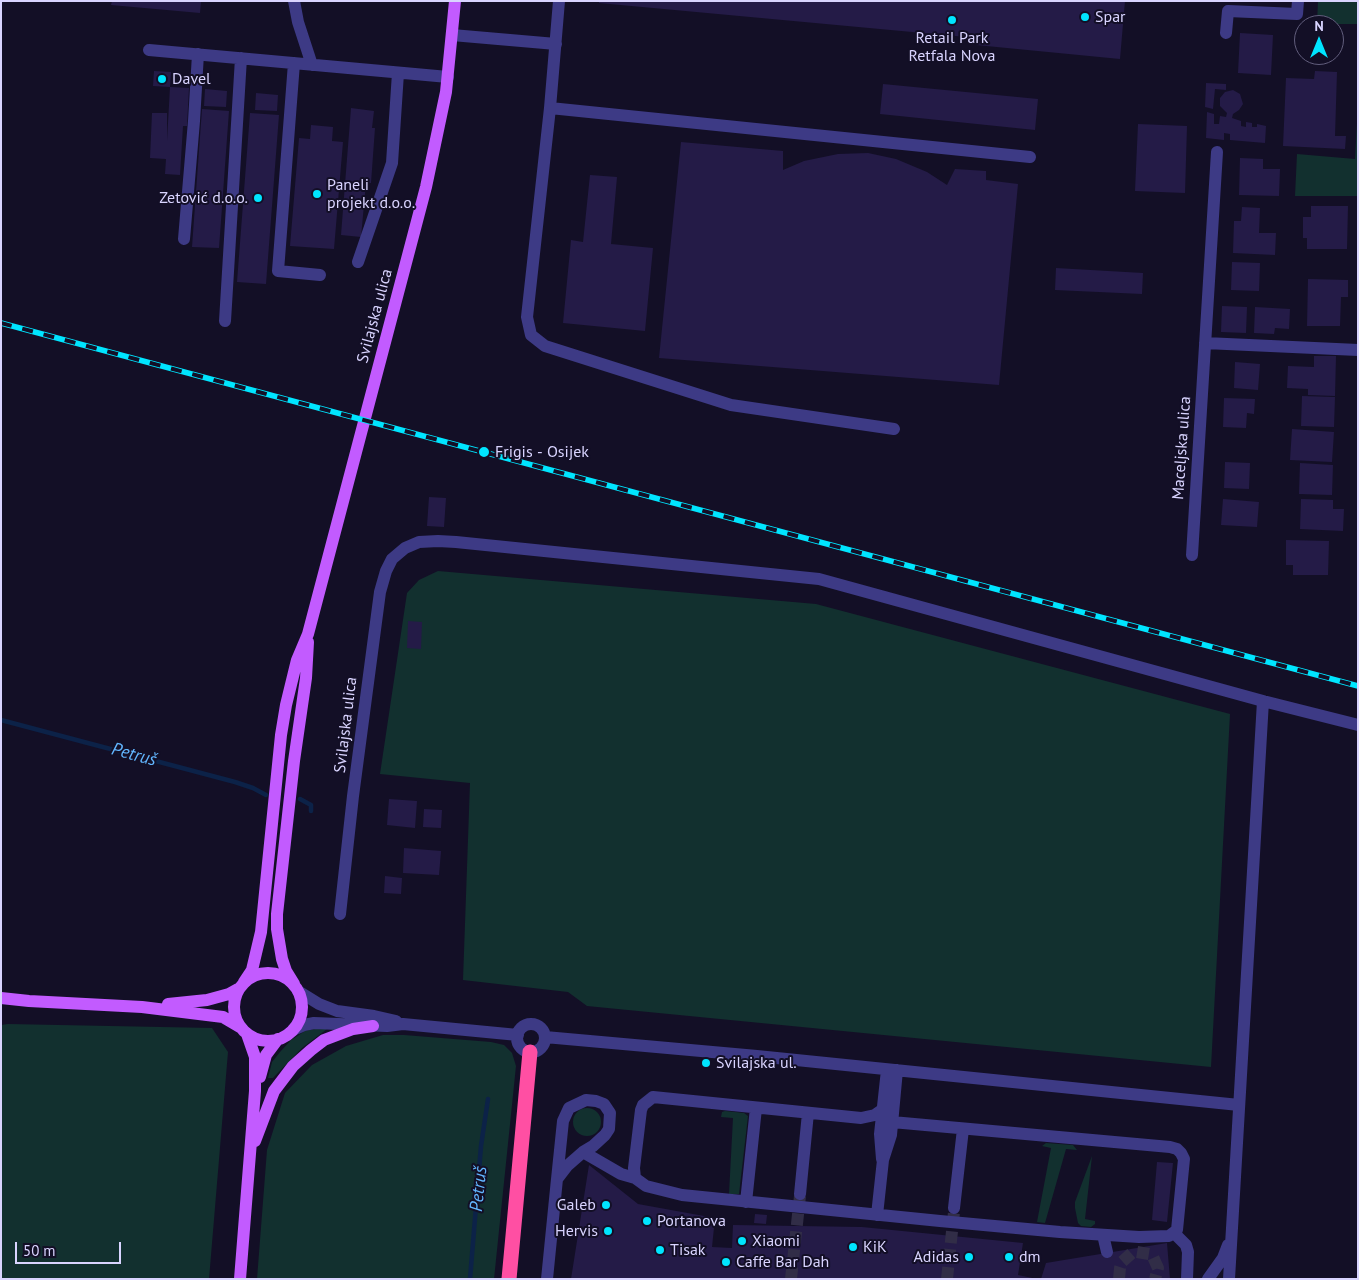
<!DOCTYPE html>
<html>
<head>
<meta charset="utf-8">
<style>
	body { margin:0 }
	#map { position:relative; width:1359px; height:1280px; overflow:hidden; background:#130f26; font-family:"PT Sans",sans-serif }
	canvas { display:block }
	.frame { position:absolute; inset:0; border:2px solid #d9d4ff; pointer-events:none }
	.north { position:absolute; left:1294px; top:15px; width:50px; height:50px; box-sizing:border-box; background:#130f26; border:1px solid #625e7d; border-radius:50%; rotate:0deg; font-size:14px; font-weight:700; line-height:20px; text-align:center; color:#d9d4ff }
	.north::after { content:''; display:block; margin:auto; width:18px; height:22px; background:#00e5ff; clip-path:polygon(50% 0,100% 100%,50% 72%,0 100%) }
	.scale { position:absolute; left:15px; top:1242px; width:106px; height:22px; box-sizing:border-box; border:2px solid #d9d4ff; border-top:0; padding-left:6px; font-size:15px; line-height:18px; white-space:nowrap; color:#d9d4ff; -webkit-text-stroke:4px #130f26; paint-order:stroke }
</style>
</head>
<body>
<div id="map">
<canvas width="1359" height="1280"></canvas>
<div class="frame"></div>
<div class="north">N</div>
<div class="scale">50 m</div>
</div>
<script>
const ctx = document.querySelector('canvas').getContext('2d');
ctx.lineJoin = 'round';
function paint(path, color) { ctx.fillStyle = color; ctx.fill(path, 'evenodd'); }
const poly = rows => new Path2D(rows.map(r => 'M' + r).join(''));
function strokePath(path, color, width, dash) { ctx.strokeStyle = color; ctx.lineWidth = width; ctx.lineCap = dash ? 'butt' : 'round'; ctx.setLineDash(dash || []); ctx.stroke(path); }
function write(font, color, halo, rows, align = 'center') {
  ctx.font = font + ' "PT Sans",sans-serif'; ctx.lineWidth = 4; ctx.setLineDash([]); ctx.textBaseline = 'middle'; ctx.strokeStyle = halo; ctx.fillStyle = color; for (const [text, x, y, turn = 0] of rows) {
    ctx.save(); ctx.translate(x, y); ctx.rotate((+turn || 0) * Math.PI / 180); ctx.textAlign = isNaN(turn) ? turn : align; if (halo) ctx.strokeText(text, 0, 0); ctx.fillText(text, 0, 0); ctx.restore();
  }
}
paint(poly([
	[1318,1,1358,1,1358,24,1317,24],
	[1358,105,1358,196,1295,196,1297,154,1355,159],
	[438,571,816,604,1230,714,1211,1067,587,1006,568,992,463,980,470,783,380,774,407,593,419,580],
	[8,1024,212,1028,228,1052,209,1279,1,1279,1,1025],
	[315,1029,327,1029,302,1048,273,1078,268,1078,272,1062,280,1052,291,1040,305,1031],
	[383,1035,404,1035,491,1042,504,1045,512,1053,516,1066,494,1279,257,1279,267,1150,285,1093,312,1065,346,1046],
	'573 1122a14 14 0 1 1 28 0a14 14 0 1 1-28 0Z',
	[725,1111,744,1113,748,1116,739,1194,729,1194,733,1118,721,1117,722,1112],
	[1046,1143,1073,1145,1077,1150,1066,1149,1045,1223,1037,1222,1051,1148,1042,1146],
	[1092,1156,1085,1219,1095,1221,1095,1224,1091,1227,1081,1226,1078,1223,1075,1208,1075,1202]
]), '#12302f');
strokePath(poly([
	[1,720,235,782,253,788,266,795],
	[300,799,311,805,311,811],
	[470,1279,481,1146,488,1099]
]), '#0c2248', 4.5);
paint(poly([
	[112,1,201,1,200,13,111,5],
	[599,1,1125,1,1120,59,976,45,977,38,599,3],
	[1240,33,1273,35,1271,75,1238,73],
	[154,71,171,72,170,87,153,86],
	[1315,71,1337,72,1335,136,1346,136,1345,149,1283,146,1286,78,1314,79],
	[1206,83,1226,84,1226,90,1215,89,1213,109,1205,107],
	[883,84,1038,99,1035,130,880,114],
	[170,87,189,88,187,126,183,126,180,175,165,174,166,159,150,158,152,113,167,113,167,141],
	[205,89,227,91,226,107,204,106],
	[1233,90,1240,94,1243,104,1239,110,1233,114,1232,118,1241,121,1241,126,1246,127,1246,122,1252,123,1252,127,1257,127,1257,124,1266,126,1265,143,1230,140,1230,134,1224,133,1224,140,1206,138,1207,112,1214,114,1214,124,1219,124,1220,116,1226,117,1227,113,1220,106,1220,98,1225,92],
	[256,93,278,95,277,111,255,110],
	[351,108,374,111,372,128,375,128,371,183,366,183,361,237,341,235],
	[202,109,229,111,219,248,192,247],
	[250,113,279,115,266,284,237,282],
	[1138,124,1187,126,1185,193,1135,191],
	[311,125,333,127,332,141,343,142,334,249,290,246,299,138,310,139],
	[681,142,783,151,783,170,804,161,838,154,868,153,896,159,927,172,947,185,955,169,986,171,986,180,1018,184,999,385,659,358],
	[1240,158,1263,159,1263,169,1280,169,1279,196,1239,195],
	[590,175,617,177,611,244,653,248,645,331,563,323,571,240,583,242],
	[1311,206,1348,206,1347,249,1307,249,1307,238,1303,238,1303,217,1311,217],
	[1242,207,1260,208,1259,233,1276,233,1275,255,1233,253,1234,221,1241,221],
	[1232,262,1260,263,1259,291,1231,290],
	[1056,268,1143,273,1142,294,1055,290],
	[1308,279,1348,280,1348,297,1341,297,1340,326,1307,326],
	[1222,306,1247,307,1246,333,1221,332],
	[1255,307,1290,309,1289,329,1275,328,1274,334,1254,333],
	[1314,356,1336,356,1335,396,1308,395,1308,389,1287,388,1288,366,1314,367],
	[1235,362,1260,364,1258,390,1234,388],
	[1302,396,1335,397,1334,427,1301,426],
	[1224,398,1255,399,1254,414,1247,413,1246,428,1223,427],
	[1292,429,1334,432,1332,462,1290,460],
	[1225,462,1250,463,1249,489,1224,488],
	[1300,463,1333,465,1332,495,1299,494],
	[429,497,446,498,444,527,427,526],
	[1223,499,1259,502,1257,527,1221,525],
	[1301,499,1333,500,1333,509,1344,509,1343,531,1300,529],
	[1286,540,1329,541,1328,575,1293,575,1293,565,1286,565],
	[408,621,422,622,421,649,407,648],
	[389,799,417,801,415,828,387,825],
	[424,809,442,810,441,828,423,827],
	[404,848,441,851,439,875,403,873],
	[385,876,402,878,401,894,384,893],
	[1157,1162,1173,1163,1167,1222,1152,1220],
	[589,1165,638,1204,715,1218,712,1247,732,1248,733,1225,862,1227,1023,1243,1018,1275,1037,1279,571,1279],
	[755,1214,767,1215,766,1224,754,1223],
	[1167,1243,1170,1279,1041,1279,1046,1263]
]), '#241b47');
strokePath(poly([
	[791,1279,800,1196],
	[947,1279,954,1212],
	[1119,1279,1120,1268,1122,1262,1132,1253,1137,1252,1149,1254,1153,1257,1158,1268,1155,1279]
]), '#312d47', 12, [12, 6]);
strokePath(poly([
	[294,1,298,22,312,65],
	[559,1,550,108,527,317,531,335,545,346,731,405,894,429],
	[1226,33,1228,11,1297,14,1298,1],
	[452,35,556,44],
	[149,50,448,77],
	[294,63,278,271,320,275],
	[550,108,1030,157],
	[184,239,194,121,198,54],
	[358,262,392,163,398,73],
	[225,321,241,58],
	[1205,343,1358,350],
	[1192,555,1217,152],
	[340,914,353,796,380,592,386,571,392,559,405,548,419,542,438,541,456,542,819,579,1263,701,1358,725],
	[298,991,319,1004,337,1011,374,1016,396,1021],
	'517 1038a14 14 0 1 1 28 0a14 14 0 1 1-28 0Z',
	[293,1030,304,1025,314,1023,387,1026,403,1024,518,1035],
	[545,1037,757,1056,1239,1105],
	[586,1100,596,1101,604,1104,610,1113,609,1129,605,1135,593,1146,583,1152,567,1166,557,1179,563,1121,569,1108,586,1100],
	[882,1110,875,1115,861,1118,653,1097,643,1105,641,1110,634,1168,635,1178,646,1186,682,1195,940,1221,1060,1232,1139,1237,1169,1236,1177,1230,1184,1159,1181,1153,1177,1149,1170,1147,892,1122],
	[583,1152,621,1174,635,1178],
	[882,1159,880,1134,887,1070],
	[800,1194,808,1113],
	[746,1202,756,1108],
	[954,1208,963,1129],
	[877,1215,883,1160,891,1135,897,1070],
	[1174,1233,1186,1245,1188,1252,1187,1279],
	[1103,1235,1107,1252],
	[547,1279,557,1179],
	[1208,1279,1223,1258,1228,1245],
	[1229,1279,1263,701]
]), '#3d3a85', 12);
strokePath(poly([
	'234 1007a34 34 0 1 1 68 0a34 34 0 1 1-68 0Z',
	[244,982,252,970,261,932,281,735,286,705,297,660,308,634,426,187,446,92,455,1],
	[294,984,286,971,282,959,277,929,277,914,294,761,306,678,308,642],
	[1,998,29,1001,142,1007,223,1017,240,1027],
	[168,1004,207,1000,229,994,238,989],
	[260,1077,266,1055,278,1039],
	[255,1141,274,1091,293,1066,311,1050,324,1040,353,1029,373,1026],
	[240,1279,255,1091,255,1057,247,1034]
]), '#c25bff', 12);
strokePath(poly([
	[509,1279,530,1052]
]), '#ff4fa3', 15);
const rail = poly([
	[1,323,1358,686]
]);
strokePath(rail, '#00e5ff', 5.5);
strokePath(rail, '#130f26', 4, [11]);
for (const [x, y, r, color] of [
	[1085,17,5,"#00e5ff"],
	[952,20,5,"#00e5ff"],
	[162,79,5,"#00e5ff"],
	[317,194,5,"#00e5ff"],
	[258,198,5,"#00e5ff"],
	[484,452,6,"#00e5ff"],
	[706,1063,5,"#00e5ff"],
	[606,1205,5,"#00e5ff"],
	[647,1221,5,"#00e5ff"],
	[608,1231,5,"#00e5ff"],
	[742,1241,5,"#00e5ff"],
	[853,1247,5,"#00e5ff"],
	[660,1250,5,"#00e5ff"],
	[969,1257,5,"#00e5ff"],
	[1009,1257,5,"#00e5ff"],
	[726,1262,5,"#00e5ff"]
]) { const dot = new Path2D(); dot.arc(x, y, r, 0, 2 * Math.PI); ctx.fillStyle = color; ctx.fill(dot); strokePath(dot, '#130f26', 2); }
write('16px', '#d9d4ff', '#130f26', [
	["Spar",1095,17],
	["Retail Park",952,38,"center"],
	["Retfala Nova",952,56,"center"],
	["Davel",172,79],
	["Paneli",327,185],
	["projekt d.o.o.",327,203],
	["Zetović d.o.o.",248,198,"right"],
	["Frigis - Osijek",495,452],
	["Svilajska ul.",716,1063],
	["Galeb",596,1205,"right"],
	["Portanova",657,1221],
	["Hervis",598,1231,"right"],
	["Xiaomi",752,1241],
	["KiK",863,1247],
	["Tisak",670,1250],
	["Adidas",959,1257,"right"],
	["dm",1019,1257],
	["Caffe Bar Dah",736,1262]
], 'left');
write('16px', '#d9d4ff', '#130f26', [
	["Svilajska ulica",375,316,-75],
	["Maceljska ulica",1182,448,-86],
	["Svilajska ulica",346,725,-83]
]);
write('italic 18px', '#62b6ff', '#130f26', [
	["Petruš",134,755,15],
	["Petruš",479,1189,-84]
]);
</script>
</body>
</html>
